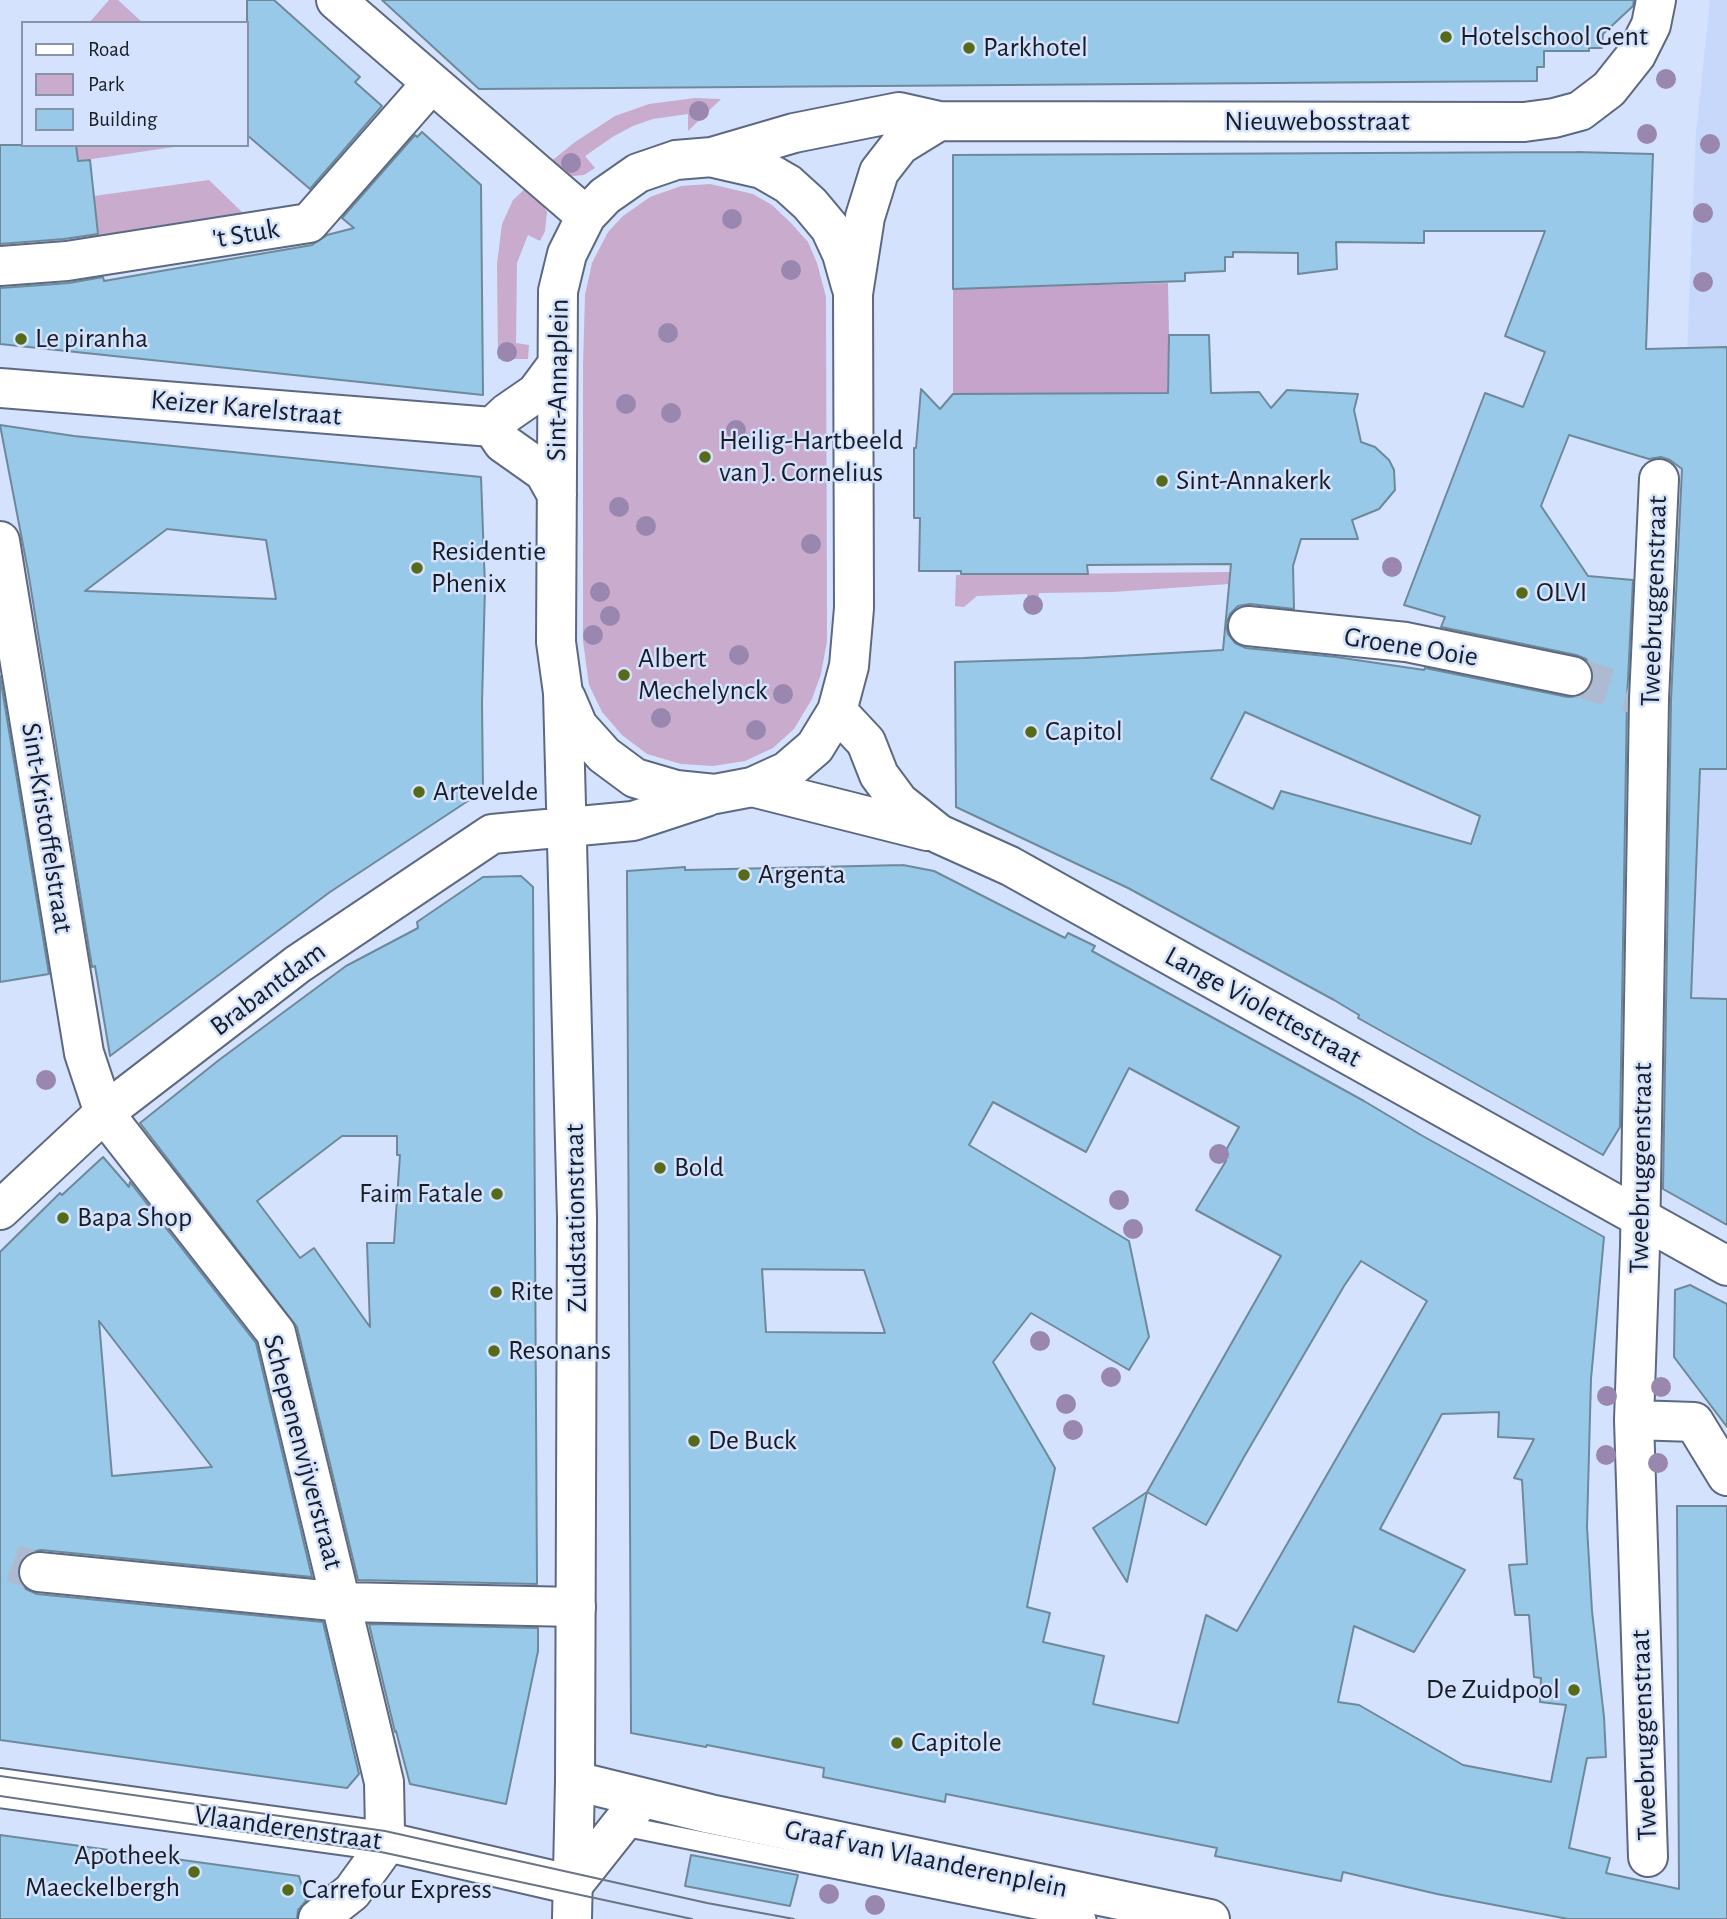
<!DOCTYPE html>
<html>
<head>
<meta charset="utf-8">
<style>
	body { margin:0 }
	#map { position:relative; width:1727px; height:1919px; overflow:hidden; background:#d4e2fd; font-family:"Alegreya Sans",sans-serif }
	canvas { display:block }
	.legend { position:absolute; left:21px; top:21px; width:228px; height:126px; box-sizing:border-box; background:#d4e2fd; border:2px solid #8893a7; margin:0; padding:9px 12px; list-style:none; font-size:21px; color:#171c25 }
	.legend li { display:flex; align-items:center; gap:14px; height:35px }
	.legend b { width:35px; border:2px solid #8893a7 }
</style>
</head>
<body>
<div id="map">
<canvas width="1727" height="1919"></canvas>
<ul class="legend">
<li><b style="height:9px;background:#fff"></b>Road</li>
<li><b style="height:19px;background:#c9abcd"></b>Park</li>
<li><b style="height:19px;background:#98c9e8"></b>Building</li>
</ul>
</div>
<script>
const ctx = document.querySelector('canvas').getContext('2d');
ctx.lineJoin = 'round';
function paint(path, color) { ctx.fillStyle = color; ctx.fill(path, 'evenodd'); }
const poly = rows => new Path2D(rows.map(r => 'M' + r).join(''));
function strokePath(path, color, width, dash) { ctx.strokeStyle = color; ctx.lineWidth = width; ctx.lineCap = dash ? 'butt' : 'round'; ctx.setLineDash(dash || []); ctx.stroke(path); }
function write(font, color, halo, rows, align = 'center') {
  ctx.font = font + ' "Alegreya Sans",sans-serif'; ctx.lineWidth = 5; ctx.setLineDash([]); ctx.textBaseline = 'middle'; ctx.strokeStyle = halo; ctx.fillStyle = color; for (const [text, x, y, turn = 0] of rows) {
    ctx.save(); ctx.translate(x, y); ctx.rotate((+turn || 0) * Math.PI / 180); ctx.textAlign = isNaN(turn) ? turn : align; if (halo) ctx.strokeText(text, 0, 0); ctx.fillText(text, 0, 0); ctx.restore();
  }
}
paint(poly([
	[1710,0,1727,0,1727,1078,1658,1064,1696,133]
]), '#c8d8fa');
paint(poly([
	[109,0,118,0,143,23,89,23],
	[695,98,721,99,688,131,688,114,653,119,633,126,614,136,585,156,595,168,584,175,572,176,560,174,549,163,575,142,615,116,649,104],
	[76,145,188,145,78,161],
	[209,180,244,214,99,238,94,196],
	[710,184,753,194,772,205,791,223,808,242,817,263,826,297,827,609,827,641,821,674,812,699,794,729,773,748,745,761,713,766,681,764,647,754,622,735,602,712,589,685,583,641,583,367,585,295,592,263,608,232,623,216,650,197,681,186],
	[526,188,539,199,547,212,545,231,540,241,528,235,517,263,516,343,529,345,528,359,498,359,497,264,502,224,513,200],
	[1230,572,1229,584,1113,592,1039,593,1038,603,1027,603,1027,594,977,596,964,607,955,606,956,575]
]), '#c9abcd');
paint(poly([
	[1168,283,1169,335,1167,393,953,394,953,289]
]), '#c5a3cb');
const building = poly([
	[247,0,274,0,360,77,355,82,382,106,310,189,247,135,247,0],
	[382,0,1634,0,1633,6,1603,34,1602,48,1589,48,1589,51,1544,51,1544,67,1537,67,1537,81,479,89,382,0],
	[422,132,481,185,483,395,0,344,0,288,69,283,103,277,104,281,161,271,312,245,327,235,354,228,342,218,415,135,417,137,422,132],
	[0,145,76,145,78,161,90,160,98,234,64,239,0,244,0,145],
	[1577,152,1653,154,1646,349,1727,347,1727,769,1700,769,1691,998,1727,999,1727,1225,1663,1189,1671,700,1682,469,1670,460,1661,457,1649,459,1569,435,1541,506,1588,576,1633,580,1627,699,1620,1127,1603,1155,1358,1018,1359,1015,1334,1000,1128,888,956,807,955,662,1084,658,1223,650,1231,564,1087,565,1088,574,961,574,961,571,919,571,920,518,914,518,914,448,916,448,921,389,940,409,953,394,1168,393,1169,335,1209,335,1211,393,1259,392,1271,408,1287,390,1358,394,1354,410,1361,442,1375,447,1389,460,1394,470,1395,490,1379,509,1352,520,1358,539,1301,539,1293,566,1294,609,1250,604,1238,606,1230,614,1226,624,1228,634,1235,643,1246,648,1336,657,1424,670,1425,668,1568,697,1580,696,1589,690,1593,680,1592,668,1586,659,1576,655,1441,627,1445,617,1404,605,1485,393,1523,407,1545,352,1505,336,1545,231,1424,231,1424,243,1336,242,1337,269,1298,274,1298,253,1233,252,1233,257,1225,257,1225,271,1185,273,1185,281,953,289,953,155,1577,152],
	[1245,712,1480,816,1471,844,1281,791,1273,809,1211,779,1245,712],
	[0,425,74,436,481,477,485,587,482,702,483,791,330,892,110,1056,95,966,92,967,28,571,0,425],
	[167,529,266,540,276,599,85,591,167,529],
	[0,676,49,974,0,982,0,676],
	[903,865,934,871,1065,938,1068,933,1095,946,1092,951,1364,1101,1421,1135,1604,1237,1591,1379,1587,1527,1592,1611,1604,1717,1606,1757,1587,1758,1569,1848,1610,1858,1606,1873,1679,1889,1677,1506,1727,1506,1727,1919,1568,1919,1437,1894,1343,1872,1341,1881,1215,1856,1217,1848,946,1794,945,1802,823,1777,824,1768,707,1745,706,1747,631,1733,627,871,685,867,685,870,903,865],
	[1129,1068,1239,1127,1221,1159,1226,1161,1196,1210,1281,1256,1147,1492,1206,1525,1244,1457,1344,1286,1361,1261,1427,1301,1237,1631,1206,1615,1178,1723,1093,1704,1104,1656,1043,1642,1050,1613,1027,1607,1055,1468,993,1362,1031,1313,1129,1370,1149,1337,1129,1241,969,1145,993,1102,1086,1152,1129,1068],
	[762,1269,864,1270,885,1333,766,1332,762,1269],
	[1499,1412,1498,1437,1534,1439,1514,1478,1522,1480,1527,1564,1509,1565,1515,1615,1529,1615,1534,1677,1541,1678,1540,1702,1566,1705,1551,1782,1463,1765,1359,1705,1338,1702,1354,1626,1414,1652,1465,1570,1380,1529,1442,1414,1499,1412],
	[521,876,533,887,537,1584,358,1580,297,1327,140,1123,219,1060,346,966,418,928,417,922,483,877,521,876],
	[342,1136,397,1136,397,1155,400,1155,394,1243,367,1243,370,1327,314,1248,300,1258,257,1201,342,1136],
	[103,1157,129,1187,130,1182,256,1343,312,1577,41,1550,31,1552,22,1559,17,1569,19,1580,26,1589,37,1594,323,1622,359,1774,347,1788,0,1740,0,1252,60,1193,62,1195,103,1157],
	[99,1321,212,1467,112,1476,99,1321],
	[1690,1285,1727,1304,1727,1427,1674,1357,1675,1290,1690,1285],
	[1147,1492,1127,1582,1093,1528,1147,1492],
	[369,1624,538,1628,538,1651,506,1804,410,1784,396,1731,395,1732,369,1624],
	[0,1835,299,1876,306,1901,298,1910,297,1919,0,1919,0,1835],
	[691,1855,798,1875,790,1906,685,1886,691,1855]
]);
paint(building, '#98c9e8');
strokePath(building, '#6e899a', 2);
strokePath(poly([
	[1572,676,1649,699],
	[13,1563,39,1572,36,1597]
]), '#aebad2', 38, [38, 19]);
const lane = poly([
	[621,1818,634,1828,1086,1919]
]);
const street = poly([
	[336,0,586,216],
	[0,266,67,261,309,223,431,84],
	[0,541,84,1053,104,1113,276,1333,384,1782,385,1831,381,1852,352,1892,318,1919],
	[1248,626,1406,642,1572,676],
	[1634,1420,1694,1422,1727,1476],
	[39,1572,343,1602,576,1607],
	[1648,1857,1634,1420,1640,1246,1649,699,1659,479],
	[572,1919,575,1781]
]);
const secondary = poly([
	[714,158,762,169,788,184,810,204,830,228,842,254,851,286],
	[0,388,492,427,507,413,536,393,556,366],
	[492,427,503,443,544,472,557,495],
	[566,698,578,726,604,755,635,778,676,790,715,794,752,787,787,771,815,747,837,711,849,666,854,608,853,294,865,217,879,172,900,145,939,121],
	[837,711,866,742,879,775,899,802,939,834,1010,866,1727,1266],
	[752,787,927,831],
	[0,1210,104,1113,298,964,492,834,633,821,706,797],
	[0,1788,383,1841,573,1885,642,1798],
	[1210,1919,710,1814,575,1781,577,1217,563,693,556,642,558,291,567,254,586,216,605,196,638,173,676,160,712,157,794,133,899,112,939,121,1524,122,1554,118,1580,111,1609,89,1636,55,1651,25,1656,0]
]);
strokePath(lane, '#5d6981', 23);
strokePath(street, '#5d6981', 42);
strokePath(secondary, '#5d6981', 42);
strokePath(lane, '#fff', 19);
strokePath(street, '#fff', 38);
strokePath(secondary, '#fff', 38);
strokePath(poly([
	[0,1776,385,1831,707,1903,794,1919],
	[0,1796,381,1852,692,1919]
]), '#6b7485', 2);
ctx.fillStyle = '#9987b0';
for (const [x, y] of [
	[1666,79],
	[699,111],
	[1647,134],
	[1710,144],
	[571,163],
	[1703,213],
	[732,219],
	[791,270],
	[1703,282],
	[668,333],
	[507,352],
	[626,404],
	[671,413],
	[736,430],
	[619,507],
	[646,526],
	[811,544],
	[1392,567],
	[600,592],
	[1033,605],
	[610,616],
	[593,635],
	[739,655],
	[783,694],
	[661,718],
	[756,730],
	[46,1080],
	[1219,1154],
	[1119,1200],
	[1133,1229],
	[1040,1341],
	[1111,1377],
	[1661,1387],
	[1607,1396],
	[1066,1404],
	[1073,1430],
	[1606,1455],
	[1658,1463],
	[829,1894],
	[875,1905]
]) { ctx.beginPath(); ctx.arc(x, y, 10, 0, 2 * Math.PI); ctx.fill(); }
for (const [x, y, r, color] of [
	[1446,37,7,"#566b19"],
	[969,48,7,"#566b19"],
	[21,339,7,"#566b19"],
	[705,457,7,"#566b19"],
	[1162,481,7,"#566b19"],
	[417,568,7,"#566b19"],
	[1522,593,7,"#566b19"],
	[624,675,7,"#566b19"],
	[1031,732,7,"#566b19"],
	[419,792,7,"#566b19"],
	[744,875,7,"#566b19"],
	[660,1168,7,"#566b19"],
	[497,1194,7,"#566b19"],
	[63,1218,7,"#566b19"],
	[496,1292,7,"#566b19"],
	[494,1351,7,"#566b19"],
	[694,1441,7,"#566b19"],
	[1574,1690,7,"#566b19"],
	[897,1743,7,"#566b19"],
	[194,1872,7,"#566b19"],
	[288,1890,7,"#566b19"]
]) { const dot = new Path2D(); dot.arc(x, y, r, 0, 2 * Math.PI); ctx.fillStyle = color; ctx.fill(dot); strokePath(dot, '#d4e2fd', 2.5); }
write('28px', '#171c25', '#d4e2fd', [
	["Hotelschool Gent",1460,37],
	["Parkhotel",983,48],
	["Le piranha",35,339],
	["Heilig-Hartbeeld",719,441],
	["van J. Cornelius",719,473],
	["Sint-Annakerk",1176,481],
	["Residentie",431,552],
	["Phenix",431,584],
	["OLVI",1536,593],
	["Albert",638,659],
	["Mechelynck",638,691],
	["Capitol",1045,732],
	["Artevelde",433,792],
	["Argenta",758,875],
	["Bold",674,1168],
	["Faim Fatale",483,1194,"right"],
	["Bapa Shop",77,1218],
	["Rite",510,1292],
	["Resonans",508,1351],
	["De Buck",708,1441],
	["De Zuidpool",1560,1690,"right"],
	["Capitole",911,1743],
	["Apotheek",180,1856,"right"],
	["Maeckelbergh",180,1888,"right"],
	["Carrefour Express",302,1890]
], 'left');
write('28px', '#171c25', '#d4e2fd', [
	["Nieuwebosstraat",1317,122],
	["'t Stuk",246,234,-10],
	["Sint-Annaplein",558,380,-89],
	["Keizer Karelstraat",246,408,5],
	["Tweebruggenstraat",1654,601,-88],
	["Groene Ooie",1411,647,9],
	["Sint-Kristoffelstraat",47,828,81],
	["Brabantdam",268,989,-37],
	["Lange Violettestraat",1263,1007,29],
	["Tweebruggenstraat",1641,1168,-89],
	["Zuidstationstraat",576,1218,-91],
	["Schepenenvijverstraat",303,1452,75],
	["Tweebruggenstraat",1644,1735,-92],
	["Vlaanderenstraat",288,1828,8],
	["Graaf van Vlaanderenplein",926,1859,12]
]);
</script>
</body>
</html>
